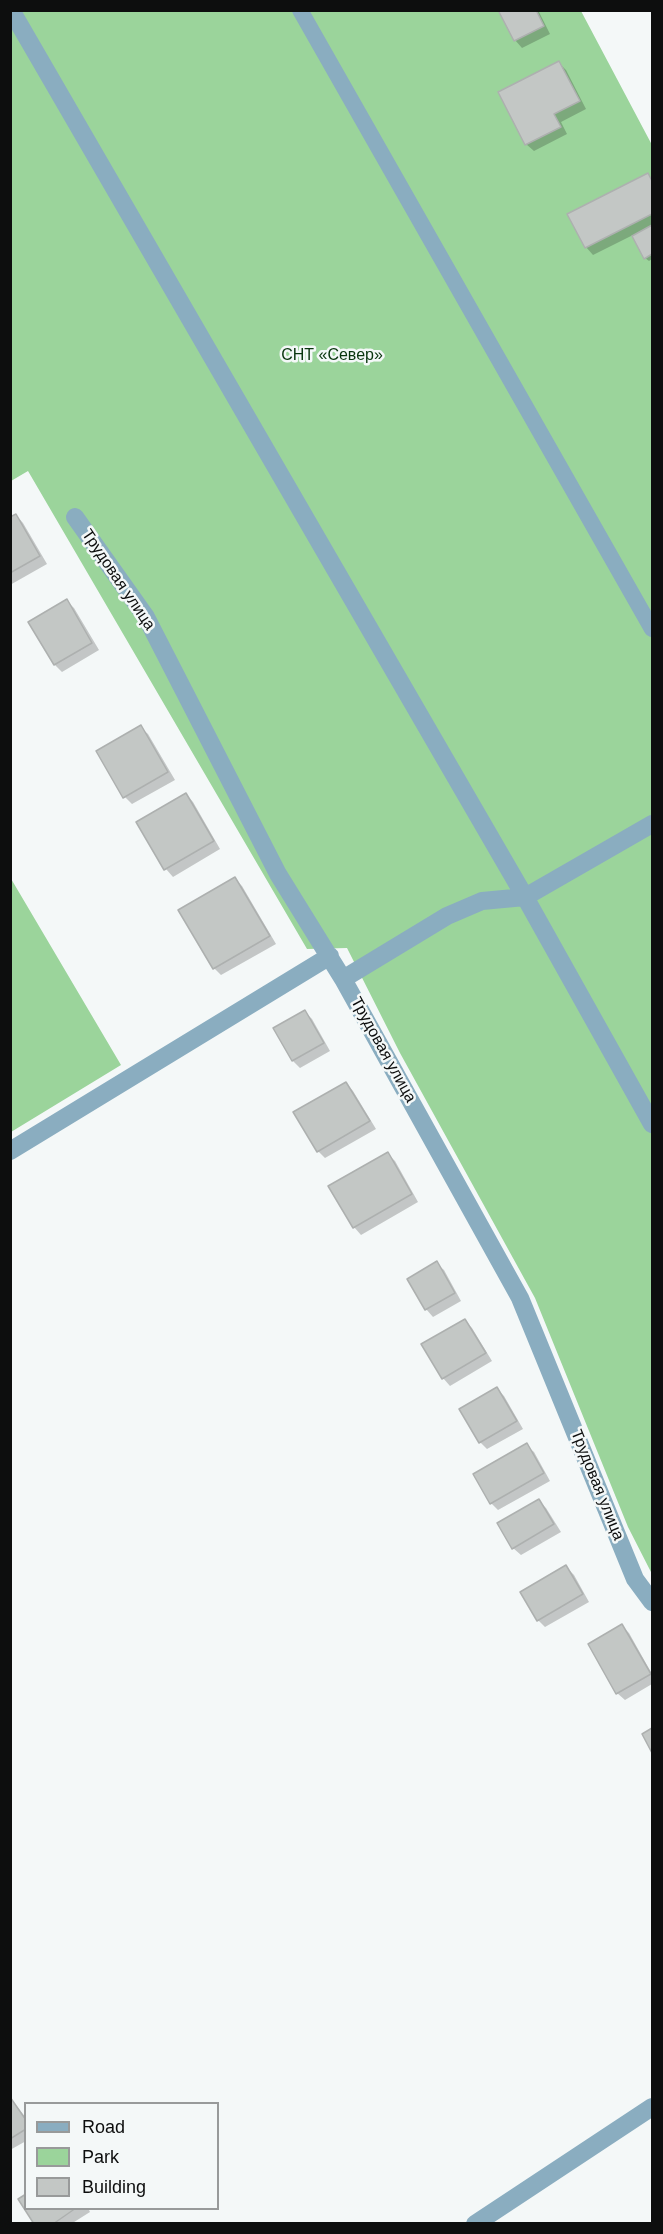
<!DOCTYPE html>
<html>
<head>
<meta charset="utf-8">
<style>
	body { margin:0 }
	#map { position:relative; width:663px; height:2234px; overflow:hidden; background:#f4f8f8; font-family:Arial,sans-serif }
	canvas { display:block }
	.frame { position:absolute; inset:0; border:12px solid #0d0e0e; pointer-events:none }
	.legend { position:absolute; left:24px; top:2102px; width:195px; height:108px; box-sizing:border-box; background:#f4f8f8; border:2px solid #989a9a; margin:0; padding:8px 10px; list-style:none; font-size:18px; color:#0d0e0e }
	.legend li { display:flex; align-items:center; gap:12px; height:30px }
	.legend b { width:30px; border:2px solid #989a9a }
</style>
</head>
<body>
<div id="map">
<canvas width="663" height="2234"></canvas>
<div class="frame"></div>
<ul class="legend">
<li><b style="height:8px;background:#8aadc0"></b>Road</li>
<li><b style="height:16px;background:#9bd49b"></b>Park</li>
<li><b style="height:16px;background:#c3c7c5"></b>Building</li>
</ul>
</div>
<script>
const ctx = document.querySelector('canvas').getContext('2d');
ctx.lineJoin = 'round';
function paint(path, color) { ctx.fillStyle = color; ctx.fill(path, 'evenodd'); }
const poly = rows => new Path2D(rows.map(r => 'M' + r).join(''));
function strokePath(path, color, width, dash) { ctx.strokeStyle = color; ctx.lineWidth = width; ctx.lineCap = dash ? 'butt' : 'round'; ctx.setLineDash(dash || []); ctx.stroke(path); }
function write(font, color, halo, rows, align = 'center') {
  ctx.font = font + ' Arial,sans-serif'; ctx.lineWidth = 5; ctx.setLineDash([]); ctx.textBaseline = 'middle'; ctx.strokeStyle = halo; ctx.fillStyle = color; for (const [text, x, y, turn = 0] of rows) {
    ctx.save(); ctx.translate(x, y); ctx.rotate((+turn || 0) * Math.PI / 180); ctx.textAlign = isNaN(turn) ? turn : align; if (halo) ctx.strokeText(text, 0, 0); ctx.fillText(text, 0, 0); ctx.restore();
  }
}
paint(poly([
	[10,11,581,11,652,145,652,1574,628,1527,535,1298,400,1053,347,948,307,949,28,471,11,481],
	[10,877,121,1065,11,1132,10,1132]
]), '#9bd49b');
paint(poly([
	[500,10,538,10,550,34,522,48,515,40],
	[559,63,566,70,586,109,561,122,567,134,534,151,526,144],
	[648,175,652,179,652,259,649,261,645,258,633,235,593,255,586,247],
	[16,515,23,523,47,564,10,585,10,518],
	[67,601,74,608,99,650,62,672,55,665,30,622],
	[140,727,148,734,175,780,132,804,125,797],
	[186,794,193,802,220,849,173,877,166,869,138,822],
	[235,879,242,886,276,944,221,975,214,968],
	[304,1011,312,1019,330,1051,300,1068,293,1061,275,1029],
	[346,1083,353,1091,376,1129,325,1158,318,1151],
	[388,1154,395,1161,418,1202,361,1235,354,1227],
	[436,1263,444,1270,461,1301,433,1317,426,1309],
	[465,1321,472,1328,492,1361,450,1386,443,1378],
	[497,1389,504,1396,523,1429,487,1449,480,1442],
	[526,1445,534,1452,550,1481,498,1510,491,1503],
	[539,1501,546,1508,561,1532,521,1555,513,1548],
	[566,1567,574,1575,589,1602,545,1627,538,1620],
	[622,1626,629,1633,652,1674,652,1684,625,1700,617,1693],
	[10,2098,26,2118,26,2141,10,2150],
	[26,2208,88,2208,90,2212,71,2224,36,2224]
]), '#0003');
const building = poly([
	[498,10,536,10,544,26,514,41,498,10],
	[559,61,580,101,554,114,561,127,525,145,498,92,559,61],
	[648,173,652,181,652,214,585,248,567,214,648,173],
	[652,225,652,254,644,259,632,236,652,225],
	[16,514,40,556,10,573,10,517,16,514],
	[67,599,92,643,54,665,28,622,67,599],
	[141,725,168,772,123,798,96,751,141,725],
	[186,793,214,841,164,870,136,822,186,793],
	[235,877,270,936,213,969,178,910,235,877],
	[305,1010,324,1043,292,1061,273,1028,305,1010],
	[346,1082,370,1121,317,1152,293,1112,346,1082],
	[388,1152,412,1194,353,1228,328,1186,388,1152],
	[437,1261,455,1293,425,1310,407,1279,437,1261],
	[465,1319,486,1353,442,1379,421,1344,465,1319],
	[497,1387,517,1421,479,1443,459,1409,497,1387],
	[527,1443,544,1473,490,1504,473,1474,527,1443],
	[539,1499,554,1524,512,1549,497,1523,539,1499],
	[566,1565,583,1594,537,1621,520,1592,566,1565],
	[622,1624,651,1674,616,1694,588,1644,622,1624],
	[652,1728,652,1753,642,1734,652,1728],
	[10,2097,26,2120,26,2129,10,2139,10,2097],
	[26,2194,26,2208,76,2208,53,2224,34,2224,18,2199,26,2194]
]);
paint(building, '#c3c7c5');
strokePath(building, '#adb0af', 1.5);
strokePath(poly([
	[300,10,652,629]
]), '#8aadc0', 16);
strokePath(poly([
	[11,10,525,897,652,1124],
	[75,517,146,617,278,874,343,979,520,1298,635,1579,652,1602],
	[343,979,447,916,482,901,525,897,652,824],
	[10,1151,330,956],
	[475,2224,652,2107]
]), '#8aadc0', 18);
write('16px', '#09350e', '#f4f8f8', [
	["СНТ «Север»",332,356]
]);
write('16px', '#0d0e0e', '#f4f8f8', [
	["Трудовая улица",118,580,56],
	["Трудовая улица",383,1050,61],
	["Трудовая улица",597,1485,68]
]);
</script>
</body>
</html>
